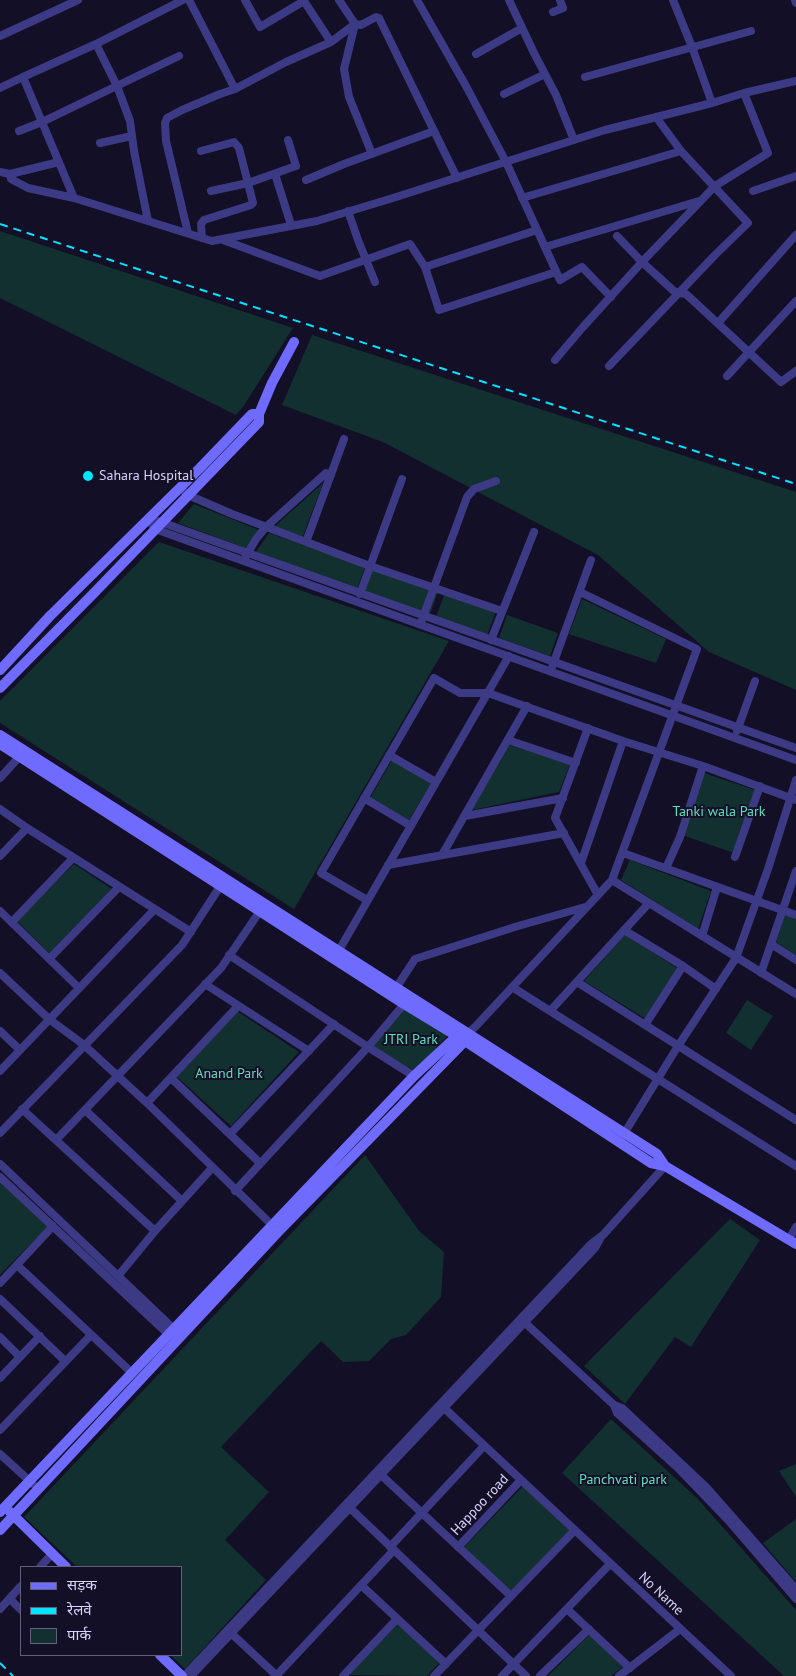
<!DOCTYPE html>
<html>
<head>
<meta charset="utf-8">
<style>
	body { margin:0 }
	#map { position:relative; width:796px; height:1676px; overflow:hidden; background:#130f26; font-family:"PT Sans","Noto Sans Devanagari",sans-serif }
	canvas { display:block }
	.legend { position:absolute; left:20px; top:1566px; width:162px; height:90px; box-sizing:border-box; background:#130f26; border:1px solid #625e7d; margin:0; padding:6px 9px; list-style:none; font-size:15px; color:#d9d4ff }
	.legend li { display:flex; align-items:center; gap:10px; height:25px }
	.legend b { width:25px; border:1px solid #625e7d }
</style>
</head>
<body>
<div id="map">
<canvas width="796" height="1676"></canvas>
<ul class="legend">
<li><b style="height:6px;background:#6f6bff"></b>सड़क</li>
<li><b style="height:6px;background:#00e5ff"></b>रेलवे</li>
<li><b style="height:14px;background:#12302f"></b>पार्क</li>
</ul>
</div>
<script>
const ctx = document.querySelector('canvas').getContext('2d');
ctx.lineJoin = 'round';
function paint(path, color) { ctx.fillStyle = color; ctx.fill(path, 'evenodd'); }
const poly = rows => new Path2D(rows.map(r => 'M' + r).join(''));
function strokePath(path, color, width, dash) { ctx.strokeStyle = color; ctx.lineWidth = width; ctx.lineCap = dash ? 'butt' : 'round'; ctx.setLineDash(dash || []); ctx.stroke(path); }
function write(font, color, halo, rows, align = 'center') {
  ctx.font = font + ' "PT Sans",sans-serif'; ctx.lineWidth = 4; ctx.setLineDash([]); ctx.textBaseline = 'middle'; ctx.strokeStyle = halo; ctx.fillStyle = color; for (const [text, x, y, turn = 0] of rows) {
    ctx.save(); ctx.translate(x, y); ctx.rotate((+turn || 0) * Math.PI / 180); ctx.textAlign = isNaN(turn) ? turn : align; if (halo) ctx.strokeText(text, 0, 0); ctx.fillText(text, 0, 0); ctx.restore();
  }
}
paint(poly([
	[0,231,293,328,243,407,236,415,0,298],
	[312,335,796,492,796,690,709,652,598,555,383,442,282,405],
	[323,483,303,536,274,527],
	[194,504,259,530,246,548,178,523],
	[269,533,365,567,357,589,256,552],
	[159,542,449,641,294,909,0,723,0,701],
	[372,569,438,592,430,614,364,591],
	[444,595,496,611,487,635,436,617],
	[582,599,666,639,656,663,569,634],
	[507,615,558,633,550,656,499,638],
	[509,745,570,764,559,792,472,810],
	[392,760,431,783,409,820,370,798],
	[704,773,755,790,734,853,682,835],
	[630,860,711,891,698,929,621,880],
	[74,864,112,889,49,953,17,921],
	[785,914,796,919,796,955,776,942],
	[625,935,677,968,646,1019,584,981],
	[747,1000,773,1016,751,1050,726,1033],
	[408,1005,450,1033,415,1071,372,1047],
	[237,1011,299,1052,231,1126,176,1076],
	[365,1155,419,1231,444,1252,441,1297,406,1335,391,1339,369,1361,343,1362,321,1341,221,1447,269,1492,225,1540,266,1580,185,1669,170,1655,181,1655,181,1567,77,1567,24,1517],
	[0,1181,48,1226,0,1275],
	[730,1219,760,1240,691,1347,675,1337,625,1404,584,1366],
	[611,1419,697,1498,796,1610,796,1676,784,1676,562,1473],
	[796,1464,796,1497,779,1471],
	[523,1486,570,1531,511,1592,464,1547],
	[796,1519,796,1582,763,1543],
	[398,1624,439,1663,427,1676,349,1675],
	[590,1634,623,1667,611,1676,548,1676]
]), '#12302f');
strokePath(poly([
	[189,0,235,89],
	[245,0,260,27,304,1,331,42],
	[339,0,355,24,361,25,376,17,379,18,457,178],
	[417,0,466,86,506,162,560,280,582,267,611,297],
	[509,0,534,53,556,95,574,140],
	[673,0,692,47,712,103],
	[795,0,796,3],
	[553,12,563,8,560,0],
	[0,36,78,0],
	[96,44,117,86,130,121,134,151,148,221],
	[476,54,522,28],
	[23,77,96,44,183,0],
	[585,77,751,31],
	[0,88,23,77,74,198,212,241,317,221,393,198,605,130,712,103,744,93,796,81],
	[504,94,545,74],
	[19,131,42,122,179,56],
	[100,143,132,136],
	[201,151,234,142,239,148,253,203,251,205,204,220,201,224,202,238],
	[0,172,10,174,59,162],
	[10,174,11,179,28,188,74,198],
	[275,174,291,225],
	[306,180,344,164,434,131],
	[211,191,248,183,296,166,288,140],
	[753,191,796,176],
	[522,198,681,151],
	[348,211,358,240,375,282],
	[188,233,166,141,165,123,167,118,182,110,220,94,235,89,286,62,331,42,355,24,344,69,349,97,372,154],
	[617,236,642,262,715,186,768,153,744,93],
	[223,240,320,276,410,244,425,267,439,310,556,272],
	[545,247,699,201],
	[425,267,537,230],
	[718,323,796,235],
	[555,360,583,327,642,262,675,292,686,294,781,382,796,371],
	[609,366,715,255,748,223,681,151,656,117],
	[727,376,796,301],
	[180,488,188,495,232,514,370,566,502,611],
	[148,519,155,529,796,760],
	[158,521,796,748],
	[306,542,344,439],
	[246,556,256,539,266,527,326,473,331,475],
	[360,594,402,479],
	[422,620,467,497,474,489,496,481],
	[491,640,534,532],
	[552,667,591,560],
	[588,728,555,818,598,895],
	[737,731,755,681],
	[508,740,576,763],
	[389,755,436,782],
	[0,778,20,756],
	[364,798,411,826],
	[0,809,27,828,191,932],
	[465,816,563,798],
	[623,853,796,915],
	[442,855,527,706],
	[0,856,27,828],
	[735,857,760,786],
	[581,863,623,741],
	[388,865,564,833],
	[666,868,680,837,703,766],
	[612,880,796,994],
	[367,900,321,873,434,678,460,693,488,693,623,741,703,766,796,800],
	[0,911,79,988],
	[12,922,73,858],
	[624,930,683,966,716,989],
	[702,936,717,887],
	[771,944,796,960],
	[338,952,509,656],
	[229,955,368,1047,414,1076],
	[49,959,119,887],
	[0,973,49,1019,84,1045,147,1103,275,1228],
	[761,973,796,871],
	[577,982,796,1120],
	[205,984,309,1051],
	[512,987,796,1166],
	[396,988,415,959,518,926,585,907],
	[550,1011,649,903],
	[645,1025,683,966],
	[0,1031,20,1050],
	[467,1034,476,1026,612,880,697,649,580,592],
	[0,1071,154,910],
	[171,1078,260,1163],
	[147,1103,238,1006],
	[22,1109,155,1231],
	[85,1110,182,1201],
	[0,1133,182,945,221,885],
	[230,1134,334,1024],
	[622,1137,678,1046,736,958,768,869,796,780],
	[57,1139,221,968,260,911],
	[0,1164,176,1331],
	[0,1177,168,1334,173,1336],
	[235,1191,368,1047,404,1004],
	[789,1239,796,1227],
	[17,1265,132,1373],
	[118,1276,155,1231,212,1168],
	[0,1283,53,1226],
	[0,1299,65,1361],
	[522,1320,614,1405,622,1408,706,1487,796,1589],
	[0,1337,20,1357],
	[0,1378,40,1336],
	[614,1405,617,1413,678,1468,728,1520,796,1599],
	[442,1406,731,1676],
	[0,1430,91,1335],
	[0,1454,33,1484],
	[379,1473,511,1596],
	[350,1508,526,1676],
	[390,1547,484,1446],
	[458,1547,521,1480],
	[40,1567,52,1554],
	[361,1585,446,1664],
	[10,1599,21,1610],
	[0,1609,21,1586],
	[567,1609,630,1668],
	[232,1634,277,1676],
	[186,1676,188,1672,591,1244,603,1235,665,1166],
	[191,1676,595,1248,600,1239],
	[276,1676,394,1550],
	[343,1676,397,1619],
	[434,1676,574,1531],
	[502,1676,610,1564],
	[540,1676,589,1629],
	[619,1676,680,1629]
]), '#3d3a85', 8);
strokePath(poly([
	[0,670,50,616,200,468,252,414,259,414],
	[0,688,93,594,259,422,259,414,272,383,294,342],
	[0,735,657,1154,665,1166],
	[0,744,404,1004,465,1041,651,1163,665,1166,796,1244],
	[0,1512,414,1076,457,1036,467,1034,465,1041,278,1232,0,1530],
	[10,1512,66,1567],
	[160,1655,182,1676]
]), '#6f6bff', 10);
strokePath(poly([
	[0,224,796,484],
	[0,1663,13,1676]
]), '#00e5ff', 2, [8, 6]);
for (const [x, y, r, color] of [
	[88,476,6,"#00e5ff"]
]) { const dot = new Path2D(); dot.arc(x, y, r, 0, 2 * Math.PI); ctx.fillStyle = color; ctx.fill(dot); strokePath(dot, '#130f26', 2); }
write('14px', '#d9d4ff', '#130f26', [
	["Sahara Hospital",99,476]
], 'left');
write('14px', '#5fe0c0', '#130f26', [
	["Tanki wala Park",719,812],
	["JTRI Park",411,1040],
	["Anand Park",229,1074],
	["Panchvati park",623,1480]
]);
write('14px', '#d9d4ff', '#130f26', [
	["Happoo road",480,1505,-47],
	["No Name",661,1594,43]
]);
</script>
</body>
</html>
